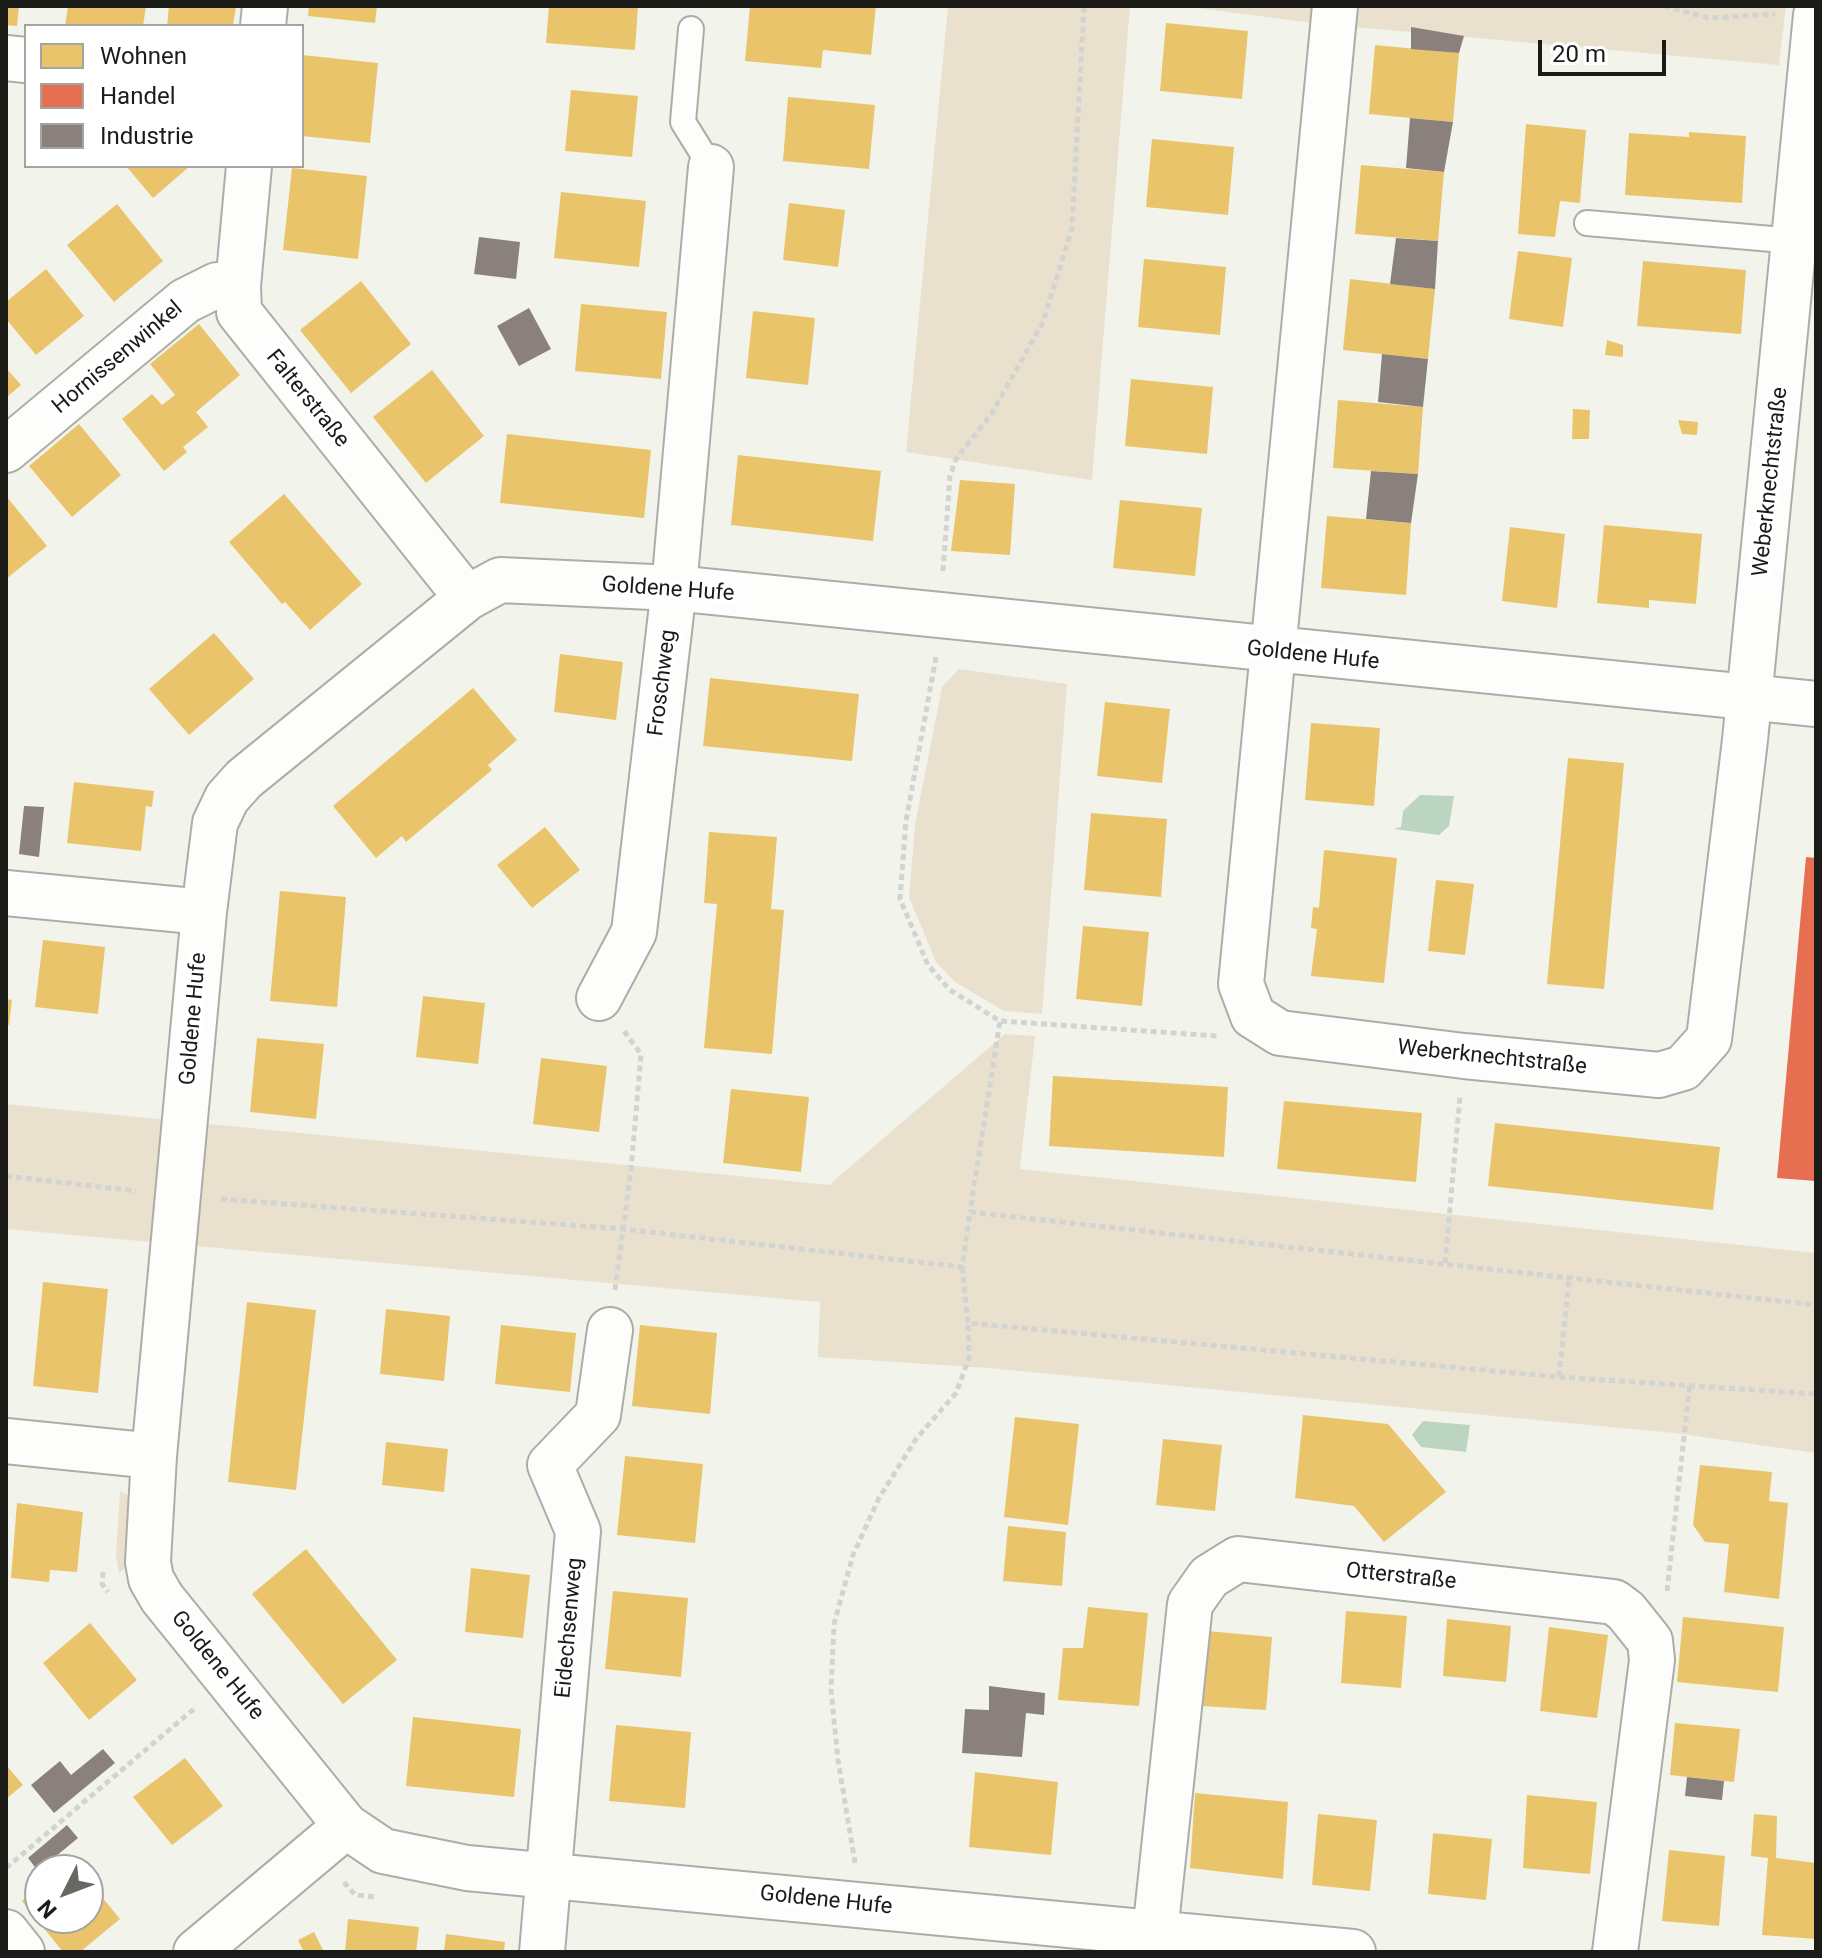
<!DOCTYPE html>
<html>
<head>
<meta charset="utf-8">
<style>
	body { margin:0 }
	#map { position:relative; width:1822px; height:1958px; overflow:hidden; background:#f2f4ec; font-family:Roboto,sans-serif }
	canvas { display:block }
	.frame { position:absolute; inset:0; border:8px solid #1b1c17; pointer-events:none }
	.legend { position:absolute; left:24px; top:24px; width:280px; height:144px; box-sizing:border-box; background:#fff; border:2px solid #a4a4a2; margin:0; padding:10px 14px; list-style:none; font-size:24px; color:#1b1c17 }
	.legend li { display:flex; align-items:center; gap:16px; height:40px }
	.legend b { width:40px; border:2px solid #a4a4a2 }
	.north { position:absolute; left:24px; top:1854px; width:80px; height:80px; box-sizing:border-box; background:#fff; border:2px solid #a4a4a2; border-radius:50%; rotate:228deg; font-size:22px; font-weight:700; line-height:32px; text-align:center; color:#1b1c17 }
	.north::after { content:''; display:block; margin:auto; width:28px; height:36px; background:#666862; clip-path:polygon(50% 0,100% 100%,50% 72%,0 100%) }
	.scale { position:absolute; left:1538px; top:40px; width:128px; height:36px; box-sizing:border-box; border:4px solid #1b1c17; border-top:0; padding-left:10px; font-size:24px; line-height:28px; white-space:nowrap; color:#1b1c17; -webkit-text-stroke:6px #fff; paint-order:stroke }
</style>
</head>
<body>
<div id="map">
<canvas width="1822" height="1958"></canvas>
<div class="frame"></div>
<ul class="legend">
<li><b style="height:22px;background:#e9c46a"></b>Wohnen</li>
<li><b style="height:22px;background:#e76f51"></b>Handel</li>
<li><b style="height:22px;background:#8a817c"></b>Industrie</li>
</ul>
<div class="north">N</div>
<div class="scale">20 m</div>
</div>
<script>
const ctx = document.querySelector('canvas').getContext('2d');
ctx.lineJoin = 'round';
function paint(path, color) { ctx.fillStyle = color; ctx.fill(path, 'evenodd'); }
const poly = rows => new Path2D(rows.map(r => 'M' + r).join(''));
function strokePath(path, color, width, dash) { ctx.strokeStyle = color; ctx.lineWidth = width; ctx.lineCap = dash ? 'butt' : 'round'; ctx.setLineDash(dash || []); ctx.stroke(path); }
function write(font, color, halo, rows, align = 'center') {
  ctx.font = font + ' Roboto,sans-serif'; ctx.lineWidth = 8; ctx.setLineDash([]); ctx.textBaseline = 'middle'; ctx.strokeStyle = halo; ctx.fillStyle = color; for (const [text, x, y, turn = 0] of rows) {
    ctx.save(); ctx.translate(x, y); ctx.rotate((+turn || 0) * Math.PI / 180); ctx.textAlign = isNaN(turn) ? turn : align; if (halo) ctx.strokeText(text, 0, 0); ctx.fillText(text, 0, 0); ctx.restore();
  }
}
paint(poly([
	[948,6,1130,6,1092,480,906,452],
	[1182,6,1786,6,1779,65,1320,24],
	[959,669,1067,684,1042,1014,1004,1011,955,982,936,962,909,897,915,825,942,687],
	[1005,1034,1035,1036,1020,1169,1816,1253,1816,1453,1674,1433,988,1368,818,1357,820,1302,6,1229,6,1104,829,1185],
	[120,1491,129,1496,130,1564,119,1573,116,1556]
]), '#e9e0ce');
paint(poly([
	[1420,795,1454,796,1449,826,1439,835,1394,829,1401,827,1403,811],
	[1423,1421,1470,1425,1466,1452,1421,1447,1412,1435]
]), '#bbd5c1');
paint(poly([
	[6,6,19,6,17,26,6,25],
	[68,6,146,6,143,26,65,26],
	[169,6,236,6,233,26,167,26],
	[309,6,377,6,375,23,308,16],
	[549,6,638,6,635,50,546,43],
	[750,6,876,6,871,55,823,50,821,68,745,61],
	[1166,23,1248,31,1242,99,1160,91],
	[1375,45,1459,53,1453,122,1369,114],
	[302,55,378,63,370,143,302,136],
	[571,90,638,96,632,157,565,151],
	[788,97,875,105,869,169,783,161],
	[1526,124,1586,130,1580,203,1560,201,1555,237,1518,234],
	[1689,132,1746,136,1742,203,1625,195,1629,133,1689,137],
	[1152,139,1234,147,1228,215,1146,207],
	[1361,165,1444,172,1438,241,1355,234],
	[126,166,190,166,153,198],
	[292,168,367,176,358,259,283,250],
	[561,192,646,201,639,267,554,258],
	[789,203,845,210,838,267,783,260],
	[117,204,163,261,114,302,67,245],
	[1518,251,1572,258,1563,327,1509,319],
	[1144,259,1226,267,1220,335,1138,327],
	[1643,261,1746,270,1741,334,1637,326],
	[46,269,84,316,36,355,6,319,6,302],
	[1350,279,1435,289,1428,359,1343,350],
	[361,281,411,344,351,393,300,330],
	[581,304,667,312,661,379,575,371],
	[753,311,815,318,808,385,746,378],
	[199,324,240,375,196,412,208,427,183,447,187,452,164,471,122,419,152,394,162,405,175,395,150,364],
	[1607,340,1623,345,1623,357,1605,355],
	[6,368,21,385,6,398],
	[432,370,484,436,426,483,373,417],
	[1131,379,1213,387,1207,454,1125,446],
	[1338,400,1423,407,1418,474,1333,468],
	[1573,409,1590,410,1589,439,1572,439],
	[1678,420,1698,422,1697,435,1682,434],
	[79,424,121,475,72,517,29,466],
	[507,434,651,450,644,518,500,503],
	[738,455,881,471,873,541,731,525],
	[960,480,1015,484,1010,555,951,551],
	[284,494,362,584,310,630,285,602,282,604,229,542],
	[6,496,47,546,6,579],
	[1120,500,1202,508,1195,576,1113,568],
	[1327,516,1411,523,1406,595,1321,588],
	[1604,525,1702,534,1696,604,1649,600,1649,608,1597,603],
	[1510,527,1565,534,1557,608,1502,601],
	[214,633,254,679,189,735,149,689],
	[560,654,623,662,616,720,554,712],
	[710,678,859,694,852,761,703,746],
	[473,688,517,740,488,765,492,770,406,842,402,836,376,858,333,806],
	[1105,702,1170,709,1162,783,1097,776],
	[1311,723,1380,728,1374,806,1305,800],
	[1568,758,1624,763,1604,989,1547,984],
	[74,782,154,791,152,807,146,806,141,851,67,843],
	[1091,813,1167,819,1161,897,1084,890],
	[545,827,580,870,532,908,497,865],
	[709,832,777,837,771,909,784,910,772,1054,704,1048,717,904,704,903],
	[1324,850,1397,858,1384,983,1311,976,1317,929,1311,928,1313,907,1319,908],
	[1436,880,1474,884,1465,955,1428,951],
	[280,891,346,897,337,1007,270,1001],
	[1083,926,1149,932,1142,1006,1076,999],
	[43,940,105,947,98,1014,35,1007],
	[423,996,485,1003,478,1064,416,1057],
	[6,999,12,1000,9,1025,6,1024],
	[257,1038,324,1044,316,1119,250,1112],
	[541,1058,607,1066,599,1132,533,1124],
	[1053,1076,1228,1087,1224,1157,1049,1146],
	[731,1089,809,1097,801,1172,723,1163],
	[1284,1101,1422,1113,1416,1182,1277,1169],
	[1495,1123,1720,1147,1713,1210,1488,1186],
	[43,1282,108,1289,98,1393,33,1386],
	[247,1302,316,1310,296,1490,228,1482],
	[386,1309,450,1316,444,1381,380,1374],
	[501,1325,576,1333,570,1392,495,1384],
	[640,1325,717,1333,710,1414,632,1406],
	[1303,1415,1388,1424,1446,1492,1384,1542,1354,1506,1295,1498],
	[1015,1417,1079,1424,1068,1525,1004,1517],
	[1163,1439,1222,1445,1215,1511,1156,1505],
	[386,1442,448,1449,444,1492,382,1485],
	[625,1456,703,1464,695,1543,617,1535],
	[1700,1465,1772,1472,1769,1501,1788,1503,1779,1599,1724,1592,1729,1544,1705,1542,1693,1525],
	[17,1503,83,1512,77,1572,50,1570,49,1582,11,1578],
	[1008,1526,1066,1532,1062,1586,1003,1581],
	[306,1549,397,1660,343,1704,252,1594],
	[471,1568,530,1575,523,1638,465,1632],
	[613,1591,688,1598,681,1677,605,1669],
	[1088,1607,1148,1613,1139,1706,1058,1700,1063,1648,1083,1648],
	[1346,1611,1407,1616,1401,1688,1341,1683],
	[1683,1617,1784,1627,1778,1692,1677,1682],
	[1447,1619,1511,1626,1506,1682,1443,1676],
	[90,1623,137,1680,89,1720,43,1663],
	[1549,1627,1608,1635,1597,1718,1540,1711],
	[1208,1631,1272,1637,1266,1710,1203,1706],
	[413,1717,521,1729,514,1797,406,1786],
	[1675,1723,1740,1729,1734,1782,1670,1775],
	[616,1725,691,1732,685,1808,609,1801],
	[185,1758,223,1806,172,1845,133,1797],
	[6,1765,23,1785,6,1799],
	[975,1772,1058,1782,1051,1855,969,1847],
	[1195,1793,1288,1802,1283,1879,1190,1868],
	[1527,1795,1597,1802,1590,1874,1523,1868],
	[1318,1814,1377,1820,1370,1891,1312,1885],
	[1754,1814,1777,1816,1776,1858,1816,1863,1816,1939,1762,1935,1768,1858,1751,1856],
	[1433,1833,1492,1839,1486,1900,1428,1894],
	[1669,1850,1725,1856,1719,1926,1662,1921],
	[72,1860,80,1870,59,1870],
	[88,1880,120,1919,80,1952,63,1952,22,1901,40,1886,40,1918,88,1918],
	[348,1919,419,1927,416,1952,345,1952],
	[314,1932,324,1952,304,1952,298,1940],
	[446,1934,505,1942,504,1952,444,1952]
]), '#e9c46a');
paint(poly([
	[1806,857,1816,858,1816,1181,1777,1178]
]), '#e76f51');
paint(poly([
	[1411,27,1464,36,1459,53,1411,49],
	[1410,118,1453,122,1444,172,1406,168],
	[479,237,520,242,516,279,474,274],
	[1396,238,1438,241,1435,289,1390,284],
	[529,308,551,349,519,366,497,326],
	[1382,354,1428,359,1423,407,1378,402],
	[1371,471,1418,474,1411,523,1366,519],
	[24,806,44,807,39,857,19,854],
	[989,1686,1045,1693,1044,1715,1026,1713,1022,1757,962,1753,965,1709,989,1710],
	[103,1749,115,1763,54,1813,31,1785,60,1761,71,1775],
	[1687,1777,1724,1781,1722,1800,1685,1796],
	[67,1825,78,1838,38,1871,28,1858]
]), '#8a817c');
const lane = poly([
	[691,29,683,122,711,167],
	[1587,223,1795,241]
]);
const street = poly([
	[1335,6,1241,984,1253,1016,1280,1033,1464,1056,1659,1075,1683,1068,1709,1039,1745,740,1816,15],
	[263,26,265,6],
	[6,58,26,60],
	[249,166,238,286,239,312,467,598],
	[6,450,185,301,217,285,238,286],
	[6,893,204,912],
	[599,998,634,932,674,588,711,167],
	[6,1441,154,1456],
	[6,1932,22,1952],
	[196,1952,346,1826],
	[542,1952,578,1531,550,1465,598,1415,610,1330],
	[1153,1952,1190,1604,1209,1577,1238,1559,1614,1602,1626,1611,1650,1641,1652,1660,1615,1952],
	[1353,1952,467,1868,383,1851,346,1826,162,1598,151,1579,148,1562,154,1456,204,912,215,823,227,798,244,779,467,598,500,580,674,588,1816,704]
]);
strokePath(lane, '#acada7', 28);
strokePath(street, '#acada7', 48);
strokePath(poly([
	[1664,6,1709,18,1775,14],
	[943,571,950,476,956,459,992,413,1043,322,1072,228,1084,6],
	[936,657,906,821,900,899,928,965,950,990,1000,1021,970,1212],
	[1001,1021,1217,1036],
	[6,1176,136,1191],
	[221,1199,622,1229,962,1267,970,1212,1816,1305],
	[1445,1263,1460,1097],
	[962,1267,968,1323,1559,1377,1816,1394],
	[615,1290,631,1170,641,1054,624,1031],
	[1559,1377,1569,1279],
	[103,1572,102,1584,108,1592],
	[1667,1591,1690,1383],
	[855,1863,838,1760,831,1690,834,1624,853,1555,879,1498,916,1439,956,1393,969,1358,968,1323],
	[6,1868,195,1708],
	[344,1882,355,1895,376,1897]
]), '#d3d4d1', 5, [6, 4]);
strokePath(lane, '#fdfdfc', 24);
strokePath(street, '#fdfdfc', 44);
write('22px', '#1b1c17', '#fff', [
	["Hornissenwinkel",118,358,-40],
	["Falterstraße",307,399,51],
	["Weberknechtstraße",1771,482,-84],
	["Goldene Hufe",668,590,4],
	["Goldene Hufe",1313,656,6],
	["Froschweg",663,683,-83],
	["Goldene Hufe",194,1019,-85],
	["Weberknechtstraße",1492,1058,6],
	["Otterstraße",1401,1577,6],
	["Eidechsenweg",570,1628,-85],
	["Goldene Hufe",217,1666,51],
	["Goldene Hufe",826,1901,6]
]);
</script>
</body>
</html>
